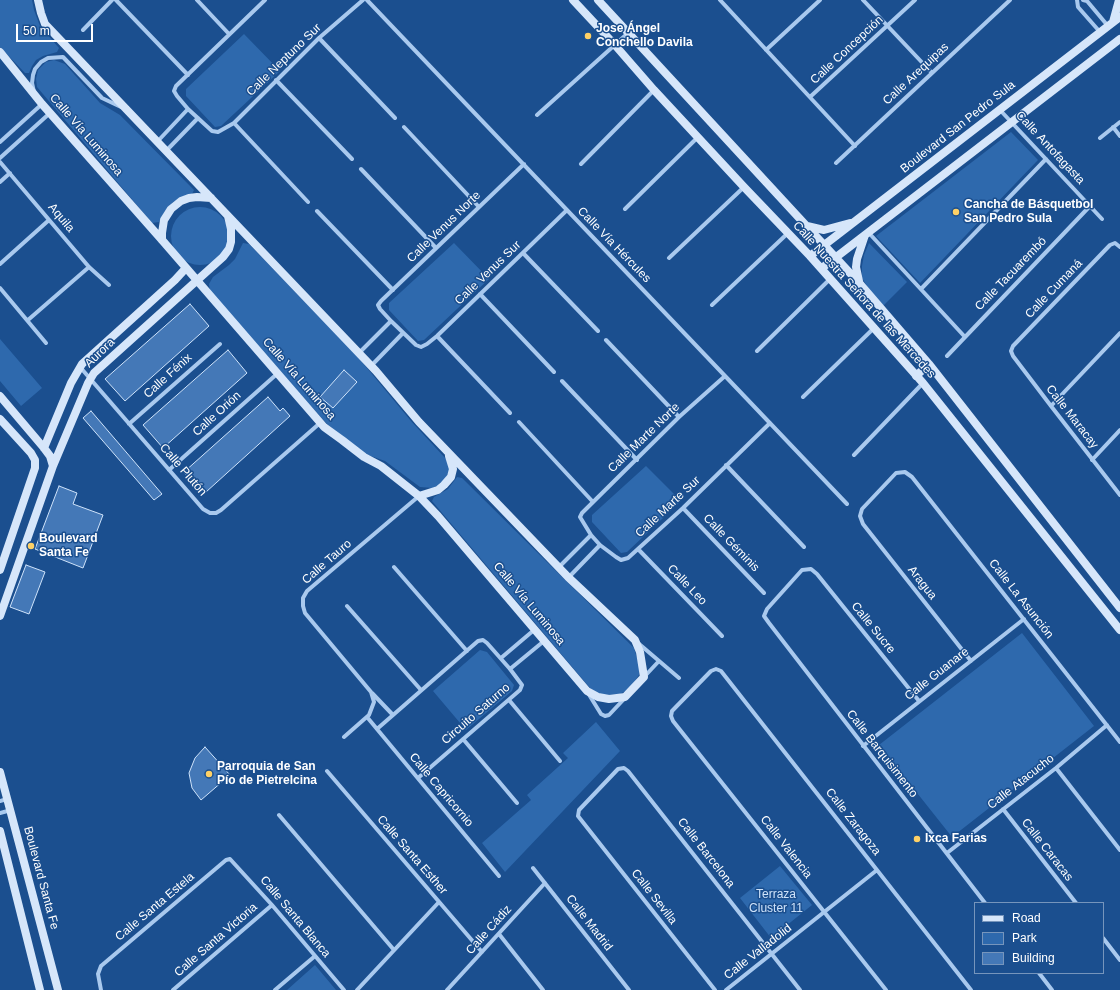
<!DOCTYPE html>
<html>
<head>
<meta charset="utf-8">
<style>
	body { margin:0 }
	#map { position:relative; width:1120px; height:990px; overflow:hidden; background:#1b4f8f; font-family:Arial,sans-serif }
	canvas { display:block }
	.legend { position:absolute; left:974px; top:902px; width:130px; height:72px; box-sizing:border-box; background:#1b4f8f; border:1px solid #7695bc; margin:0; padding:5px 7px; list-style:none; font-size:12px; color:#fff }
	.legend li { display:flex; align-items:center; gap:8px; height:20px }
	.legend b { width:20px; border:1px solid #7695bc }
	.scale { position:absolute; left:16px; top:24px; width:77px; height:18px; box-sizing:border-box; border:2px solid #fff; border-top:0; padding-left:5px; font-size:12px; line-height:14px; white-space:nowrap; color:#fff; -webkit-text-stroke:3px #1b4f8f; paint-order:stroke }
</style>
</head>
<body>
<div id="map">
<canvas width="1120" height="990"></canvas>
<ul class="legend">
<li><b style="height:5px;background:#d6e6fa"></b>Road</li>
<li><b style="height:11px;background:#2e69ad"></b>Park</li>
<li><b style="height:11px;background:#4478b7"></b>Building</li>
</ul>
<div class="scale">50 m</div>
</div>
<script>
const ctx = document.querySelector('canvas').getContext('2d');
ctx.lineJoin = 'round';
function paint(path, color) { ctx.fillStyle = color; ctx.fill(path, 'evenodd'); }
const poly = rows => new Path2D(rows.map(r => 'M' + r).join(''));
function strokePath(path, color, width, dash) { ctx.strokeStyle = color; ctx.lineWidth = width; ctx.lineCap = dash ? 'butt' : 'round'; ctx.setLineDash(dash || []); ctx.stroke(path); }
function write(font, color, halo, rows, align = 'center') {
  ctx.font = font + ' Arial,sans-serif'; ctx.lineWidth = 3; ctx.setLineDash([]); ctx.textBaseline = 'middle'; ctx.strokeStyle = halo; ctx.fillStyle = color; for (const [text, x, y, turn = 0] of rows) {
    ctx.save(); ctx.translate(x, y); ctx.rotate((+turn || 0) * Math.PI / 180); ctx.textAlign = isNaN(turn) ? turn : align; if (halo) ctx.strokeText(text, 0, 0); ctx.fillText(text, 0, 0); ctx.restore();
  }
}
paint(poly([
	[0,0,32,0,34,10,40,26,59,48,57,52,43,56,36,60,32,66,29,73,25,73,0,47],
	[244,34,280,71,221,126,215,127,186,96,186,89],
	[54,60,65,64,100,103,120,115,194,190,192,194,184,196,173,202,165,211,159,222,152,223,37,87,36,79,38,70,46,62],
	[1011,132,1038,160,920,283,876,236],
	'171 236a29 29 0 1 1 58 0a29 29 0 1 1-58 0Z',
	[243,243,249,244,357,356,411,421,446,459,449,467,449,473,441,484,433,488,420,487,385,461,362,453,327,424,210,292,209,284,213,277,229,265,235,259],
	[454,243,489,279,424,340,418,341,389,310,389,303],
	[869,243,907,282,883,306,870,291,862,278,862,266,864,255],
	[0,339,42,388,21,406,0,381],
	[646,466,681,501,627,552,621,553,592,522,592,515],
	[457,477,462,478,634,648,639,665,639,675,629,689,620,694,606,695,597,693,590,688,432,501,434,497,448,489],
	[1022,633,1094,726,952,837,879,745],
	[480,650,487,652,514,685,512,691,466,730,433,691],
	[596,722,620,751,505,872,482,843,531,800,527,795,568,758,563,753],
	[780,866,812,905,771,938,740,898],
	[315,965,336,990,287,990]
]), '#2e69ad');
const building = poly([
	[190,304,209,326,125,401,105,379,190,304],
	[228,350,247,373,163,448,143,425,228,350],
	[344,370,357,382,333,408,320,397,344,370],
	[268,397,280,411,283,408,290,416,206,492,194,478,191,481,184,472,268,397],
	[91,411,162,494,154,500,83,418,91,411],
	[59,486,77,493,73,504,103,515,83,568,35,549,59,486],
	[26,565,45,572,29,614,10,607,26,565],
	[205,747,230,775,201,800,192,788,189,773,195,758,205,747]
]);
paint(building, '#4478b7');
strokePath(building, '#cfe3fa', 1);
strokePath(poly([
	[116,0,188,75],
	[197,0,229,34],
	[265,0,176,86,174,91,177,96,188,109,212,131,218,132,234,123,319,38,363,0],
	[367,0,847,504],
	[720,0,855,146],
	[863,0,932,73],
	[1077,0,1078,7,1100,32],
	[1083,0,1087,1,1108,26],
	[83,30,112,0],
	[319,38,395,118],
	[766,50,820,0],
	[276,80,352,159],
	[34,92,32,83,33,75,35,69,41,62,48,58,63,57,102,98,121,107],
	[810,97,915,0],
	[1000,110,1102,219],
	[537,115,628,33],
	[234,123,308,202],
	[404,127,479,207],
	[1113,127,1120,136],
	[1100,138,1120,122],
	[0,142,42,104],
	[157,142,188,109],
	[166,151,198,118],
	[0,158,50,113],
	[0,162,89,267,109,285],
	[836,163,1010,0],
	[524,164,381,301,378,305,380,309,391,321,416,345,421,347,427,344,437,336,567,210],
	[581,164,654,90],
	[361,169,436,248],
	[0,182,10,173],
	[625,209,698,137],
	[317,211,393,290],
	[868,232,965,337],
	[1120,247,1115,243,1110,245,1013,346,1011,351,1013,356,1051,406,1120,495],
	[523,253,598,331],
	[669,258,744,187],
	[0,264,49,220],
	[0,288,46,343],
	[921,289,1046,159],
	[480,294,554,372],
	[712,305,788,233],
	[28,320,89,267],
	[437,336,510,413],
	[606,340,679,417],
	[757,351,831,278],
	[359,353,391,321],
	[947,356,1090,206],
	[371,366,403,333],
	[80,367,203,509,210,513,216,513,221,510,320,423],
	[725,376,679,417,582,513,580,517,591,535,600,545,616,557,621,560,628,558,683,508,770,423],
	[562,381,637,460],
	[803,397,874,328],
	[1051,406,1120,333],
	[519,422,593,502],
	[129,424,220,344],
	[854,455,923,383],
	[1092,460,1120,430],
	[726,465,804,547],
	[169,470,278,373],
	[683,508,764,593],
	[638,549,722,636],
	[394,567,467,651],
	[559,567,591,535],
	[569,577,600,545],
	[347,606,421,690],
	[638,643,679,678],
	[501,658,534,630],
	[971,661,863,524,860,516,862,509,896,473,905,472,912,477,1120,742],
	[510,669,544,641],
	[644,677,659,661],
	[372,693,393,715],
	[588,693,601,714,605,716,609,715,625,698],
	[509,700,560,761],
	[919,701,817,574,811,569,802,570,767,609,764,616,769,623,985,903],
	[367,717,499,876],
	[377,729,478,641,483,640,487,643,510,669,522,685,520,690,418,778],
	[344,737,369,715,374,702,371,692,305,613,303,606,303,598,307,591,419,496],
	[463,739,517,803],
	[863,746,1024,619],
	[1056,768,1120,850],
	[327,771,482,952],
	[0,801,7,799],
	[1003,809,1076,903],
	[0,813,11,810],
	[279,815,394,950],
	[947,853,1056,768,1107,725],
	[533,868,629,990],
	[499,934,543,990],
	[1103,938,1120,960],
	[1039,973,1052,990],
	[101,990,98,974,101,966,226,860,230,859,272,905,344,990],
	[173,990,272,905],
	[275,990,315,956],
	[357,990,439,902],
	[447,990,545,883],
	[715,990,578,816,579,810,618,769,624,768,628,771,800,990],
	[726,990,877,870],
	[886,990,673,721,671,716,672,711,711,671,716,669,721,671,971,990]
]), '#a9c9ee', 4);
strokePath(poly([
	[573,0,614,44,654,90,744,187,810,256,874,328,923,383,1120,630],
	[598,0,861,285,929,364,1120,608],
	[1113,22,1119,0],
	[0,52,42,104,162,240,324,427,342,440,364,457,381,466,419,496,438,516,587,691,598,697,609,699,625,697,644,677,640,652,635,640,568,577,419,422,376,371,45,24,41,13,38,0],
	[807,226,824,230,850,223],
	[162,240,162,233,164,220,171,209,181,201,189,198,197,197,211,198],
	[810,256,1120,17],
	[822,268,1120,39],
	[859,281,856,267,857,259,865,235],
	[916,376,929,364],
	[0,396,44,448,50,456,53,466,0,616],
	[0,419,31,453,35,460,35,468,0,570],
	[44,448,71,383,82,364,175,280,186,268],
	[53,466,88,383,94,373,223,257,229,249,231,242,231,229,228,216],
	[419,496,438,490,444,485,451,477,453,469,449,456],
	[0,772,58,990],
	[0,831,40,990]
]), '#d6e6fa', 8);
for (const [x, y, r, color] of [
	[588,36,4,"#ffd166"],
	[956,212,4,"#ffd166"],
	[31,546,4,"#ffd166"],
	[209,774,4,"#ffd166"],
	[917,839,4,"#ffd166"]
]) { const dot = new Path2D(); dot.arc(x, y, r, 0, 2 * Math.PI); ctx.fillStyle = color; ctx.fill(dot); strokePath(dot, '#1b4f8f', 1.5); }
write('bold 12px', '#fff', '#1b4f8f', [
	["Jose Ángel",596,29],
	["Conchello Davila",596,43],
	["Cancha de Básquetbol",964,205],
	["San Pedro Sula",964,219],
	["Boulevard",39,539],
	["Santa Fe",39,553],
	["Parroquia de San",217,767],
	["Pío de Pietrelcina",217,781],
	["Ixca Farias",925,839]
], 'left');
write('12px', '#fff', '#1b4f8f', [
	["Calle Concepción",847,50,-43],
	["Calle Neptuno Sur",284,60,-44],
	["Calle Arequipas",916,74,-43],
	["Boulevard San Pedro Sula",958,127,-38],
	["Calle Vía Luminosa",86,135,49],
	["Calle Antofagasta",1050,148,47],
	["Aquila",61,218,50],
	["Calle Venus Norte",444,227,-44],
	["Calle Vía Hércules",614,245,46],
	["Calle Venus Sur",488,273,-44],
	["Calle Tacuarembó",1011,274,-46],
	["Calle Cumaná",1054,289,-46],
	["Calle Nuestra Señora de las Mercedes",864,300,48],
	["Aurora",100,353,-44],
	["Calle Fénix",168,376,-42],
	["Calle Vía Luminosa",299,379,49],
	["Calle Orión",217,414,-42],
	["Calle Maracay",1072,417,52],
	["Calle Marte Norte",644,438,-44],
	["Calle Plutón",183,470,49],
	["Calle Marte Sur",668,507,-43],
	["Calle Géminis",731,543,46],
	["Calle Tauro",327,562,-41],
	["Aragua",922,583,52],
	["Calle Leo",687,585,46],
	["Calle La Asunción",1021,599,52],
	["Calle Vía Luminosa",529,604,50],
	["Calle Sucre",873,628,51],
	["Calle Guanare",937,674,-38],
	["Circuito Saturno",476,714,-41],
	["Calle Barquisimento",882,754,52],
	["Calle Atacucho",1021,782,-38],
	["Calle Capricornio",441,790,50],
	["Calle Zaragoza",853,822,52],
	["Calle Valencia",786,847,52],
	["Calle Caracas",1047,850,52],
	["Calle Barcelona",706,853,52],
	["Calle Santa Esther",412,855,49],
	["Boulevard Santa Fe",41,878,75],
	["Calle Sevilla",654,897,52],
	["Calle Santa Estela",155,907,-40],
	["Calle Santa Blanca",295,917,50],
	["Calle Madrid",589,923,52],
	["Calle Cádiz",489,930,-48],
	["Calle Santa Victoria",216,940,-41],
	["Calle Valladolid",758,952,-38]
]);
write('12px', '#cfe3fa', '#1b4f8f', [
	["Terraza",776,895],
	["Cluster 11",776,909]
]);
</script>
</body>
</html>
